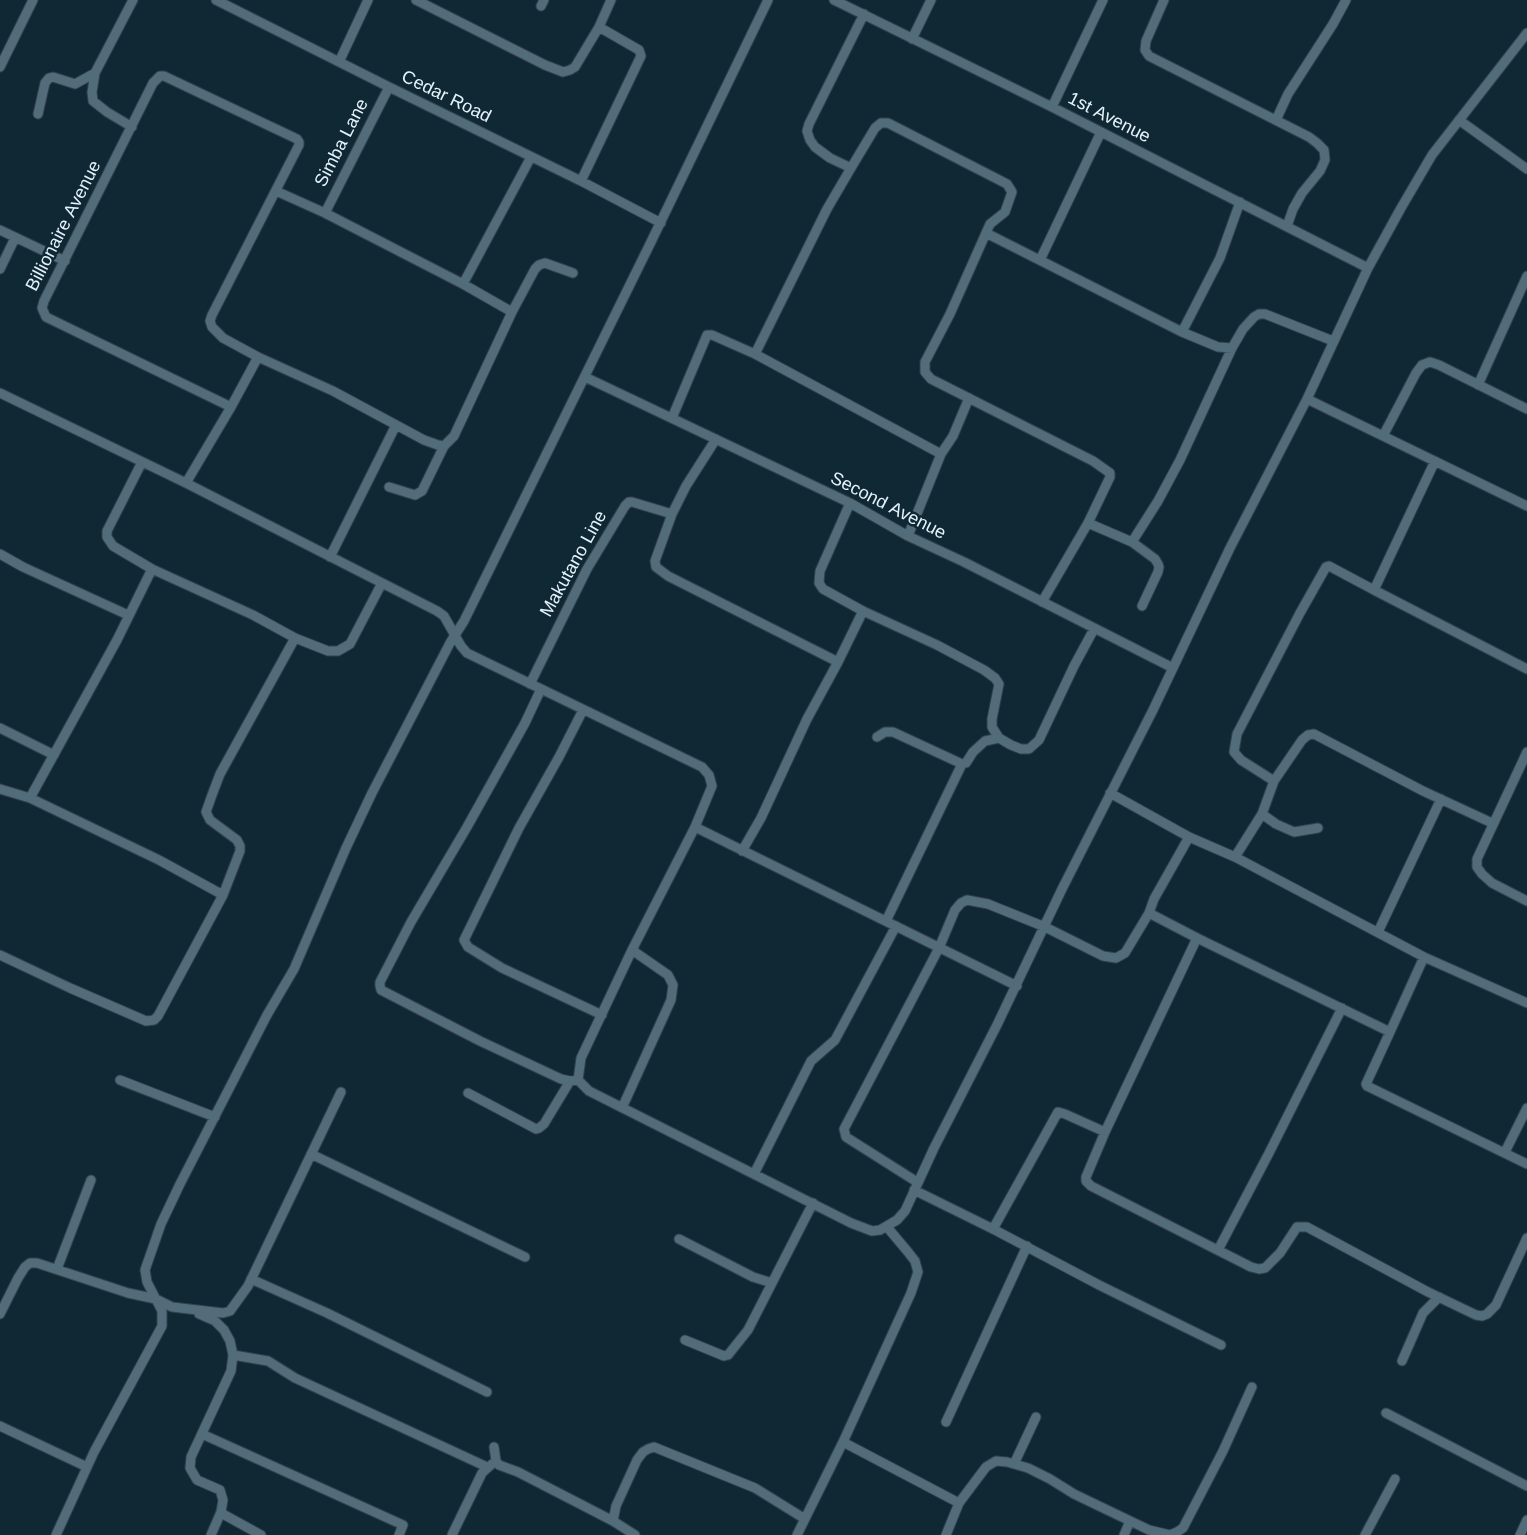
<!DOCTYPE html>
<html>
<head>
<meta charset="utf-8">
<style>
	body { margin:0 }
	canvas { display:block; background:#102834 }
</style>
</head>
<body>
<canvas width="1527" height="1535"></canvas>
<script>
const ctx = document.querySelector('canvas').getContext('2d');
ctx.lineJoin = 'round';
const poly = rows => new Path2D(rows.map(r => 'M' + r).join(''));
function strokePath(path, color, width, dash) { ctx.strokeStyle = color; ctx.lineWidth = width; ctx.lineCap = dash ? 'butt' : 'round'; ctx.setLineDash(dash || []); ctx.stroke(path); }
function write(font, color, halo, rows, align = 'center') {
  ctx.font = font + ' Arial,sans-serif'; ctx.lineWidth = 5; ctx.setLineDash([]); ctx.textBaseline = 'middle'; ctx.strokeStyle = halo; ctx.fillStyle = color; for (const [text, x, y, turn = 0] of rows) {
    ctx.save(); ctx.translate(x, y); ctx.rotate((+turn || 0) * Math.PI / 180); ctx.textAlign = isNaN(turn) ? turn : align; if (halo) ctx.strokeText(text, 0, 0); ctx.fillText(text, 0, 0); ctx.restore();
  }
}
const minor = poly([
	[216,0,389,87,581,181,661,223],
	[416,0,545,65,563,72,570,70,575,67,599,27],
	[834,0,1052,107,1368,268],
	[1164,0,1146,41,1145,50,1149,56,1309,137,1317,143,1324,150,1325,160,1320,171,1302,193,1293,209,1287,226],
	[541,6,544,0],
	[864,14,809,124,807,131,810,140,815,147,830,158,851,168,875,128,881,123,888,123,1007,184,1012,192,1005,212,990,224,986,233,1182,332,1218,347,1232,348,1243,329,1254,317,1259,314,1265,314,1333,341],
	[912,39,931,0],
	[339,62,368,0],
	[0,67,33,0],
	[1052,107,1103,0],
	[38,114,45,83,49,78,53,77,75,84,95,73],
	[1276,120,1288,94,1333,24,1346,0],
	[1459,120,1527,169],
	[132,127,107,112,93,101,92,92,95,73,133,0],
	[581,181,641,56,639,50,599,27,611,0],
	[276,191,325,213,463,284,512,312],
	[325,213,389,87],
	[0,230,65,261],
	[986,233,950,314,925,362,925,372,931,379,1093,461,1110,473,1110,477,1088,523,1042,602],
	[1040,260,1101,132],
	[0,269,15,238],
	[463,284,531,157],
	[1182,332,1220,258,1240,202],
	[755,354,827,209,851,168],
	[585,377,850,503,908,536,964,562,1173,668],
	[1478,385,1527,276],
	[0,393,186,483,437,611,444,616,461,646,467,653,702,767,709,775,712,786,695,827,632,950,581,1058,578,1080,589,1091,851,1223,872,1231,880,1230,897,1220,905,1211,934,1148,997,1025,1062,889,1153,710,1230,548,1307,399,1368,268,1401,208,1432,155,1527,33],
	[1307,399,1527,506],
	[231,407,46,317,42,308,44,301,153,83,160,76,164,76,297,139,299,142,299,145,212,315,210,321,212,327,223,338,258,357,333,391,424,440,438,445,444,446],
	[672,418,707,335,712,335,755,354,941,454,908,536],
	[1383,436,1416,373,1422,365,1430,362,1439,365,1527,409],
	[716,439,686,486,672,514,655,561,656,567,668,576,838,662],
	[941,454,953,436,969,398],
	[1435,461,1374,590,1527,669],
	[142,462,107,531,107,537,113,546,152,569,253,615,295,638,328,651,338,651,350,644,382,583],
	[186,483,231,407,258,357],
	[389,487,415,495,422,491,444,446,454,436,512,312,535,269,539,265,545,263,573,273],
	[850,503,820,571,819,583,823,589,863,611,937,645,984,670,995,678,999,684,992,719,992,727,999,738,1011,745,1021,749,1029,749,1039,740,1074,666,1094,629],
	[1088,523,1132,542,1155,559,1158,564,1159,567,1158,572,1142,606],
	[1132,542,1158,501,1180,460,1232,348],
	[0,554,23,567,128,615],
	[330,557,396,425],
	[530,684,587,569,625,506,629,502,632,502,672,514],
	[541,689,525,723,467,827,411,922,380,982,380,986,381,990,480,1041,561,1079,570,1081,578,1080],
	[583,710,559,757,519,828,464,940,468,947,502,968,602,1015],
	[0,728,54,755],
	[877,737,885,732,893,732,962,764,966,763,973,752,985,741,999,738],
	[1527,752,1477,859,1477,867,1482,874,1492,883,1527,901],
	[1274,781,1241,760,1234,752,1237,734,1300,613,1326,567,1329,566,1374,590],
	[0,789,30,798,117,640,152,569],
	[1110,793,1189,837,1235,857,1424,957,1527,1003],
	[30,798,159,860,223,895],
	[1262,814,1276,824,1294,832,1318,828],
	[695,827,1017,986],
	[1189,837,1154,899,1149,913,1197,938,1390,1032,1424,957],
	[742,851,761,818,807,719,838,662,863,611],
	[1235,857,1262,814,1274,781,1302,740,1308,735,1314,734,1423,791,1492,823],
	[886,921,962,764],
	[1378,932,1441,799],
	[1197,938,1105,1132,1086,1177,1086,1181,1091,1186,1251,1267,1259,1269,1265,1268,1280,1253,1297,1227,1307,1227,1428,1292,1476,1315,1482,1316,1487,1314,1496,1305,1527,1238],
	[0,955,70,988,146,1021,154,1020,158,1016,223,895,240,851,240,846,237,840,210,820,206,812,212,795,220,774,295,638],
	[1390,1032,1366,1084,1367,1086,1527,1164],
	[120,1080,215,1117],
	[468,1093,536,1129,539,1128,544,1124,570,1081],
	[622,1108,671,1000,673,985,668,975,632,950],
	[1505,1152,1527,1108],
	[311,1154,525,1257],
	[754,1174,811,1061,835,1040,896,926],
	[917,1182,846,1137,844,1129,939,948,955,910,961,903,967,900,988,904,1045,927,1103,956,1116,958,1125,953,1149,913],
	[914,1190,993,1229,1099,1285,1221,1345],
	[993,1229,1058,1112,1065,1114,1105,1132],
	[679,1239,753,1277,772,1283,813,1203],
	[1218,1250,1268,1155,1342,1008],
	[57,1269,91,1180],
	[251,1279,327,1313,487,1392],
	[0,1314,18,1278,25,1267,30,1263,37,1263,128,1293,156,1299,172,1307,223,1313,230,1311,248,1286,341,1092],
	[199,1314,215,1321,224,1330,230,1341,233,1355,231,1371,191,1457,190,1468,197,1480,220,1490,223,1500,221,1512,211,1535],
	[685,1340,724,1356,728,1355,748,1330,772,1283],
	[233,1355,268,1361,295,1378,487,1467],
	[1402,1361,1423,1313,1439,1297],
	[1386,1413,1527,1486],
	[946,1422,1027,1246],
	[0,1426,87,1467],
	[202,1434,403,1525,399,1535],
	[843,1442,959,1503,946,1535],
	[494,1447,496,1461,499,1465,518,1472,613,1521,635,1535],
	[1014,1464,1036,1417],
	[959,1503,986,1467,996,1461,1007,1462,1028,1468,1050,1479,1074,1494,1149,1530,1170,1535,1177,1532,1183,1528,1223,1451,1252,1387],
	[221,1513,261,1535],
	[613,1521,616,1506,637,1460,643,1452,648,1449,654,1447,755,1488,805,1519],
	[56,1535,94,1452,162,1326,162,1311,147,1282,145,1270,161,1224,180,1184,267,1015,294,969,346,848,372,793,450,643,464,621,650,244,768,0],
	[452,1535,482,1473,492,1464],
	[797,1535,843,1442,911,1293,918,1272,915,1261,908,1252,887,1227],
	[1124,1535,1130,1521],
	[1365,1535,1395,1479],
	[1520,1535,1527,1520]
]);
strokePath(minor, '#32424c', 11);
strokePath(minor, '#536c7a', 9);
write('18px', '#e4f3fb', '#102834', [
	["Cedar Road",446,97,26],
	["1st Avenue",1109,118,27],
	["Simba Lane",342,143,-63],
	["Billionaire Avenue",64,226,-63],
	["Second Avenue",888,506,27],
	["Makutano Line",574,564,-61]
]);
</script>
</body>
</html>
